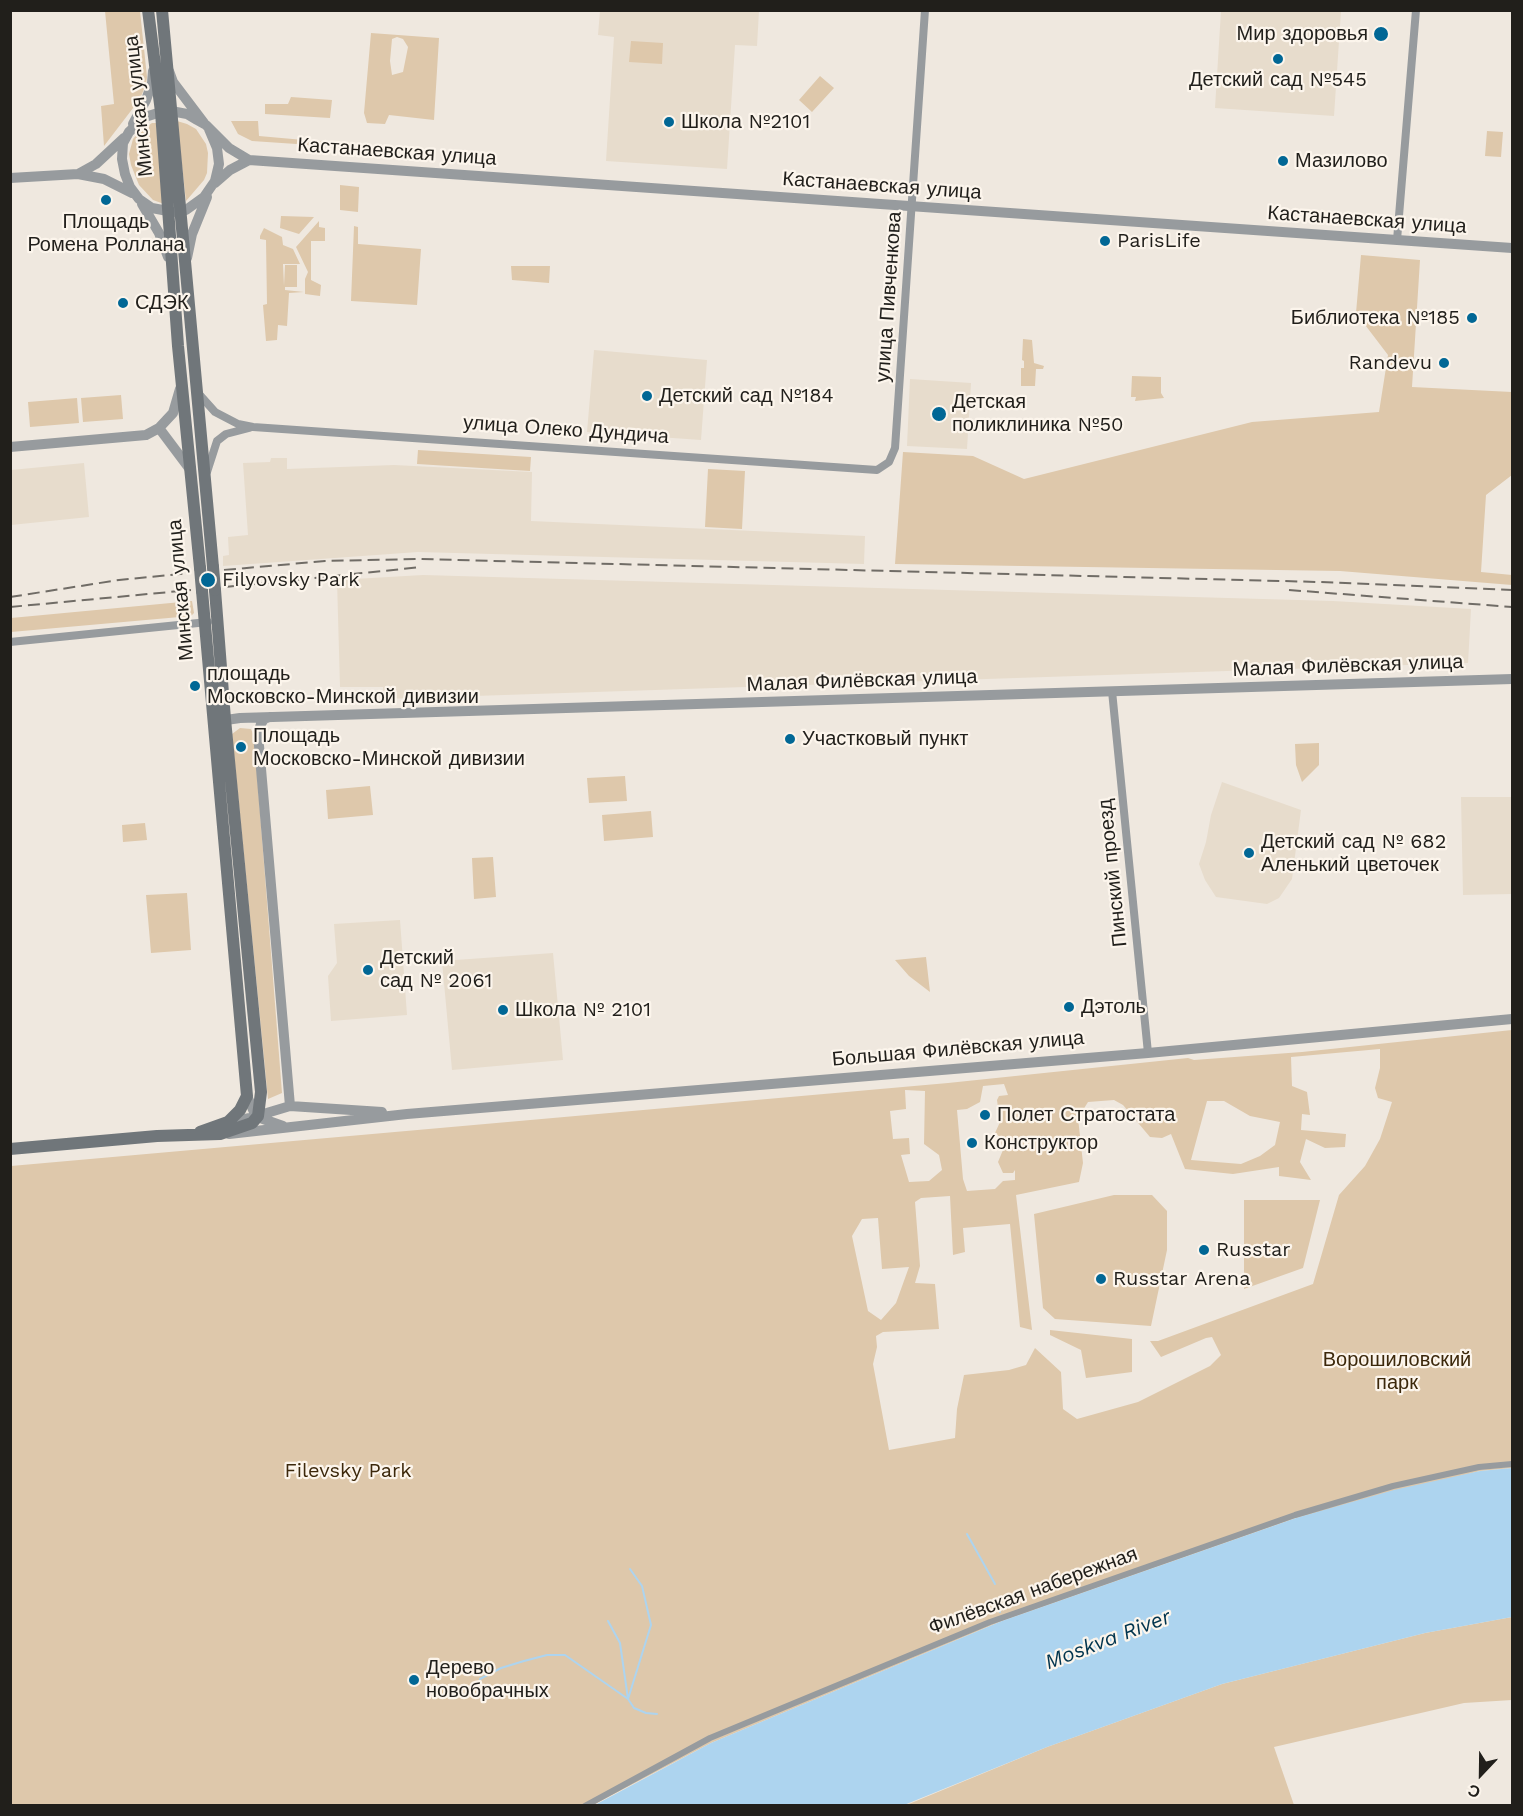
<!DOCTYPE html>
<html>
<head>
<meta charset="utf-8">
<style>
	body { margin:0 }
	#map { position:relative; width:1523px; height:1816px; overflow:hidden; background:#efe8df; font-family:"Work Sans",sans-serif }
	canvas { display:block }
	.frame { position:absolute; inset:0; border:12px solid #211f1b; pointer-events:none }
	.north { position:absolute; left:1451px; top:1744px; width:60px; height:60px; -webkit-text-stroke:4px #fcf5ec; paint-order:stroke; rotate:202deg; font-size:16px; font-weight:700; line-height:24px; text-align:center; color:#211f1b }
	.north::after { content:''; display:block; margin:auto; width:21px; height:27px; background:#211f1b; clip-path:polygon(50% 0,100% 100%,50% 72%,0 100%) }
</style>
</head>
<body>
<div id="map">
<canvas width="1523" height="1816"></canvas>
<div class="frame"></div>
<div class="north">С</div>
</div>
<script>
const ctx = document.querySelector('canvas').getContext('2d');
ctx.lineJoin = 'round';
function paint(path, color) { ctx.fillStyle = color; ctx.fill(path, 'evenodd'); }
const poly = rows => new Path2D(rows.map(r => 'M' + r).join(''));
function strokePath(path, color, width, dash) { ctx.strokeStyle = color; ctx.lineWidth = width; ctx.lineCap = dash ? 'butt' : 'round'; ctx.setLineDash(dash || []); ctx.stroke(path); }
function write(font, color, halo, rows, align = 'center') {
  ctx.font = font + ' "Work Sans",sans-serif'; ctx.lineWidth = 4.5; ctx.setLineDash([]); ctx.textBaseline = 'middle'; ctx.strokeStyle = halo; ctx.fillStyle = color; for (const [text, x, y, turn = 0] of rows) {
    ctx.save(); ctx.translate(x, y); ctx.rotate((+turn || 0) * Math.PI / 180); ctx.textAlign = isNaN(turn) ? turn : align; if (halo) ctx.strokeText(text, 0, 0); ctx.fillText(text, 0, 0); ctx.restore();
  }
}
paint(poly([
	[600,11,759,11,757,46,735,45,727,169,606,161,614,37,598,35],
	[1221,11,1341,11,1334,116,1215,108],
	[594,350,707,360,701,440,587,432],
	[910,379,971,383,967,449,907,446],
	[271,458,287,458,287,469,394,465,532,472,531,521,865,536,864,564,418,552,223,566,223,556,229,555,228,537,248,535,243,463,270,462],
	[84,463,89,517,11,525,11,470],
	[423,575,1333,601,1471,609,1468,663,384,699,383,687,340,687,337,580],
	[1222,782,1301,810,1292,879,1279,898,1267,904,1216,897,1205,880,1199,864,1206,842,1211,815],
	[1461,797,1512,797,1512,894,1463,895],
	[400,920,407,1015,331,1021,328,976,337,963,334,924],
	[553,953,563,1060,452,1070,442,961]
]), '#e7dccc');
paint(poly([
	[105,11,140,11,147,77,146,84,140,99,104,146,101,106,114,104],
	[371,33,439,38,434,120,389,115,385,124,367,123,364,113],
	[397,37,403,39,408,47,403,72,392,75,390,61,392,39],
	[631,41,663,43,662,64,629,62],
	[820,76,834,88,812,112,799,100],
	[291,97,332,100,330,118,265,114,265,104,288,104],
	[177,121,187,124,196,129,206,144,208,153,207,173,204,180,186,201],
	[231,121,258,121,259,136,326,142,326,146,252,141,238,134],
	[152,123,156,123,164,204,153,200,139,185,131,165,129,154,133,139,139,132],
	[1487,131,1503,132,1501,157,1485,156],
	[340,185,359,187,358,212,340,210],
	[281,216,314,217,299,234,280,228],
	[319,221,319,227,325,228,325,241,311,241,311,280,321,285,320,296,305,294,305,279,308,272,296,247],
	[354,226,358,227,358,244,421,249,417,305,351,301],
	[264,228,282,237,283,245,293,249,300,264,283,264,284,286,285,265,297,265,297,287,285,287,285,290,304,292,289,293,287,326,278,325,277,340,266,341,263,305,267,304,266,240,260,239,260,236],
	[1361,255,1420,260,1412,387,1512,392,1512,475,1486,495,1481,572,1512,575,1512,585,1340,571,895,564,903,452,973,456,1024,479,1252,422,1379,412,1388,355,1356,313],
	[511,266,550,266,549,283,512,280],
	[1023,339,1032,340,1034,363,1044,366,1043,369,1036,369,1035,386,1021,386,1021,368,1024,368,1024,361,1022,360],
	[1132,376,1161,377,1161,393,1164,398,1135,401,1136,397,1131,397],
	[121,395,123,419,83,422,81,398],
	[77,398,79,423,30,427,28,402],
	[418,450,531,457,530,471,417,464],
	[708,469,745,471,742,529,705,527],
	[192,601,194,613,191,616,11,632,11,618],
	[240,728,251,729,254,736,282,1093,268,1099,232,734],
	[1319,743,1319,765,1302,782,1296,765,1295,744],
	[625,776,627,801,589,803,587,778],
	[370,786,373,815,328,819,326,790],
	[651,811,653,837,604,841,602,815],
	[145,823,147,840,123,842,122,825],
	[493,857,496,897,474,899,472,858],
	[187,893,191,950,151,953,146,895],
	[926,957,930,992,909,976,895,960],
	[1512,1030,1512,1468,1480,1471,1296,1518,1002,1621,711,1743,593,1805,11,1806,11,1166,948,1083,1188,1058,1194,1060,1302,1052],
	[1380,1049,1380,1068,1375,1088,1378,1098,1392,1102,1380,1139,1365,1166,1339,1195,1313,1284,1158,1341,1150,1341,1161,1357,1206,1338,1212,1337,1221,1355,1210,1366,1138,1402,1077,1419,1063,1409,1061,1372,1035,1348,1026,1365,1009,1370,964,1375,957,1409,955,1438,889,1450,873,1364,877,1347,876,1336,883,1332,939,1329,935,1284,915,1283,920,1266,915,1202,921,1198,950,1196,953,1255,965,1252,963,1228,1010,1224,1020,1327,1032,1330,1016,1195,1079,1182,1083,1163,1078,1118,1088,1102,1114,1100,1123,1105,1150,1137,1162,1138,1171,1134,1185,1169,1233,1174,1279,1167,1279,1176,1311,1180,1300,1162,1306,1139,1325,1148,1345,1147,1346,1134,1301,1130,1302,1114,1310,1115,1307,1092,1292,1086,1291,1057],
	[1004,1084,1008,1095,999,1096,997,1100,1000,1122,995,1133,1000,1137,1003,1150,998,1162,1003,1173,1013,1173,1015,1170,1015,1180,1003,1181,995,1189,967,1191,963,1179,957,1110,967,1109,980,1102,983,1086],
	[905,1090,925,1091,924,1144,939,1155,942,1170,929,1181,909,1182,901,1155,910,1154,909,1138,893,1139,890,1111,906,1109],
	[1207,1101,1224,1101,1250,1116,1280,1122,1275,1145,1260,1156,1241,1164,1191,1160],
	[878,1218,882,1269,909,1267,896,1303,881,1320,868,1311,852,1236,862,1219],
	[1114,1195,1152,1195,1167,1211,1167,1250,1151,1326,1055,1319,1043,1308,1034,1214],
	[1244,1200,1320,1200,1303,1268,1244,1289],
	[1050,1330,1132,1339,1132,1372,1086,1378,1081,1350,1050,1335],
	[1512,1617,1512,1700,1464,1703,1274,1747,1294,1805,904,1806,1047,1747,1222,1684,1425,1633]
]), '#dec8ab');
paint(poly([
	[1512,1468,1512,1617,1425,1633,1222,1684,1047,1747,904,1805,593,1806,711,1743,1002,1621,1296,1518,1394,1490,1480,1471]
]), '#add4ef');
strokePath(poly([
	[967,1534,995,1584],
	[998,1600,1000,1612],
	[608,1621,620,1643,628,1699,634,1708,646,1713,657,1714],
	[480,1679,501,1668,524,1661,547,1655,565,1655,628,1699,651,1625,642,1586,630,1569]
]), '#add4ef', 2);
strokePath(poly([
	[585,1806,710,1738,990,1622,1295,1515,1393,1486,1479,1467,1512,1464]
]), '#979b9e', 6);
strokePath(poly([
	[1397,240,1416,10],
	[198,393,215,412,238,424,253,427,877,470,889,462,895,448,925,10],
	[207,472,217,441,226,434,249,428],
	[10,642,208,622],
	[1112,691,1148,1053]
]), '#979b9e', 8);
strokePath(poly([
	[169,71,173,82,204,123],
	[133,124,146,100,152,83,153,71],
	[209,129,217,148,219,164,215,181,204,197,186,210,173,212,152,208,139,199,130,187,125,174,122,159,123,143,129,132,145,117,161,112,171,111,187,114,197,120,206,125,229,148,249,160,1512,248],
	[78,174,96,164,124,138],
	[10,178,78,174,104,179,132,193],
	[215,183,230,170,249,160],
	[142,204,159,233,168,257],
	[187,258,192,234,207,197],
	[159,428,189,468],
	[10,447,146,435,159,428,173,413,180,389],
	[270,717,264,719,261,724,258,734,290,1106],
	[219,721,240,718,1512,679],
	[247,1096,254,1112,263,1119,283,1126],
	[228,1122,250,1118,290,1106,382,1112],
	[229,1134,407,1114,1148,1053,1512,1019]
]), '#979b9e', 10);
strokePath(poly([
	[148,10,161,112,178,346,200,568],
	[162,10,213,567],
	[200,1132,228,1122,240,1110,247,1096,202,591],
	[10,1149,157,1136,220,1134,252,1123,258,1116,261,1092,225,719,215,590]
]), '#70767a', 12);
strokePath(poly([
	[224,570,325,561,420,559,1320,582,1512,590],
	[225,587,422,567],
	[1289,590,1512,607],
	[10,597,119,580,190,573],
	[10,607,191,590]
]), '#706c66', 2, [12, 6]);
strokePath(poly([
	[213,567,215,590],
	[200,568,202,591]
]), '#70767a', 12);
for (const [x, y, r, color] of [
	[1381,34,8,"#016795"],
	[1278,59,6,"#016795"],
	[669,122,6,"#016795"],
	[1283,161,6,"#016795"],
	[106,200,6,"#016795"],
	[1105,241,6,"#016795"],
	[123,303,6,"#016795"],
	[1472,318,6,"#016795"],
	[1444,363,6,"#016795"],
	[647,396,6,"#016795"],
	[939,414,8,"#016795"],
	[208,580,8,"#016795"],
	[195,686,6,"#016795"],
	[790,739,6,"#016795"],
	[241,747,6,"#016795"],
	[1249,853,6,"#016795"],
	[368,970,6,"#016795"],
	[1069,1007,6,"#016795"],
	[503,1010,6,"#016795"],
	[985,1115,6,"#016795"],
	[972,1143,6,"#016795"],
	[1204,1250,6,"#016795"],
	[1101,1279,6,"#016795"],
	[414,1680,6,"#016795"]
]) { const dot = new Path2D(); dot.arc(x, y, r, 0, 2 * Math.PI); ctx.fillStyle = color; ctx.fill(dot); strokePath(dot, '#fcf5ec', 2); }
write('20px', '#211f1b', '#fcf5ec', [
	["Мир здоровья",1368,34,"right"],
	["Детский сад №545",1278,80,"center"],
	["Школа №2101",681,122],
	["Мазилово",1295,161],
	["Площадь",106,222,"center"],
	["Ромена Роллана",106,245,"center"],
	["ParisLife",1117,241],
	["СДЭК",135,303],
	["Библиотека №185",1460,318,"right"],
	["Randevu",1432,363,"right"],
	["Детский сад №184",659,396],
	["Детская",952,402],
	["поликлиника №50",952,425],
	["Filyovsky Park",222,580],
	["площадь",207,674],
	["Московско-Минской дивизии",207,697],
	["Площадь",253,736],
	["Московско-Минской дивизии",253,759],
	["Участковый пункт",802,739],
	["Детский сад № 682",1261,842],
	["Аленький цветочек",1261,865],
	["Детский",380,958],
	["сад № 2061",380,981],
	["Дэтоль",1081,1007],
	["Школа № 2101",515,1010],
	["Полет Стратостата",997,1115],
	["Конструктор",984,1143],
	["Russtar",1216,1250],
	["Russtar Arena",1113,1279],
	["Дерево",426,1668],
	["новобрачных",426,1691]
], 'left');
write('20px', '#211f1b', '#fcf5ec', [
	["Минская улица",139,106,-96],
	["Кастанаевская улица",397,152,4],
	["Кастанаевская улица",882,186,4],
	["Кастанаевская улица",1367,220,4],
	["улица Пивченкова",889,297,-86],
	["улица Олеко Дундича",566,430,4],
	["Минская улица",181,590,-95],
	["Малая Филёвская улица",1348,666,-2],
	["Малая Филёвская улица",862,681,-2],
	["Пинский проезд",1113,873,-96],
	["Большая Филёвская улица",958,1049,-5],
	["Филёвская набережная",1033,1591,-20]
]);
write('20px', '#3c280b', '#fcf5ec', [
	["Ворошиловский",1397,1360],
	["парк",1397,1383],
	["Filevsky Park",348,1471]
]);
write('italic 21px', '#00344e', '#fcf5ec', [
	["Moskva River",1108,1640,-21]
]);
</script>
</body>
</html>
